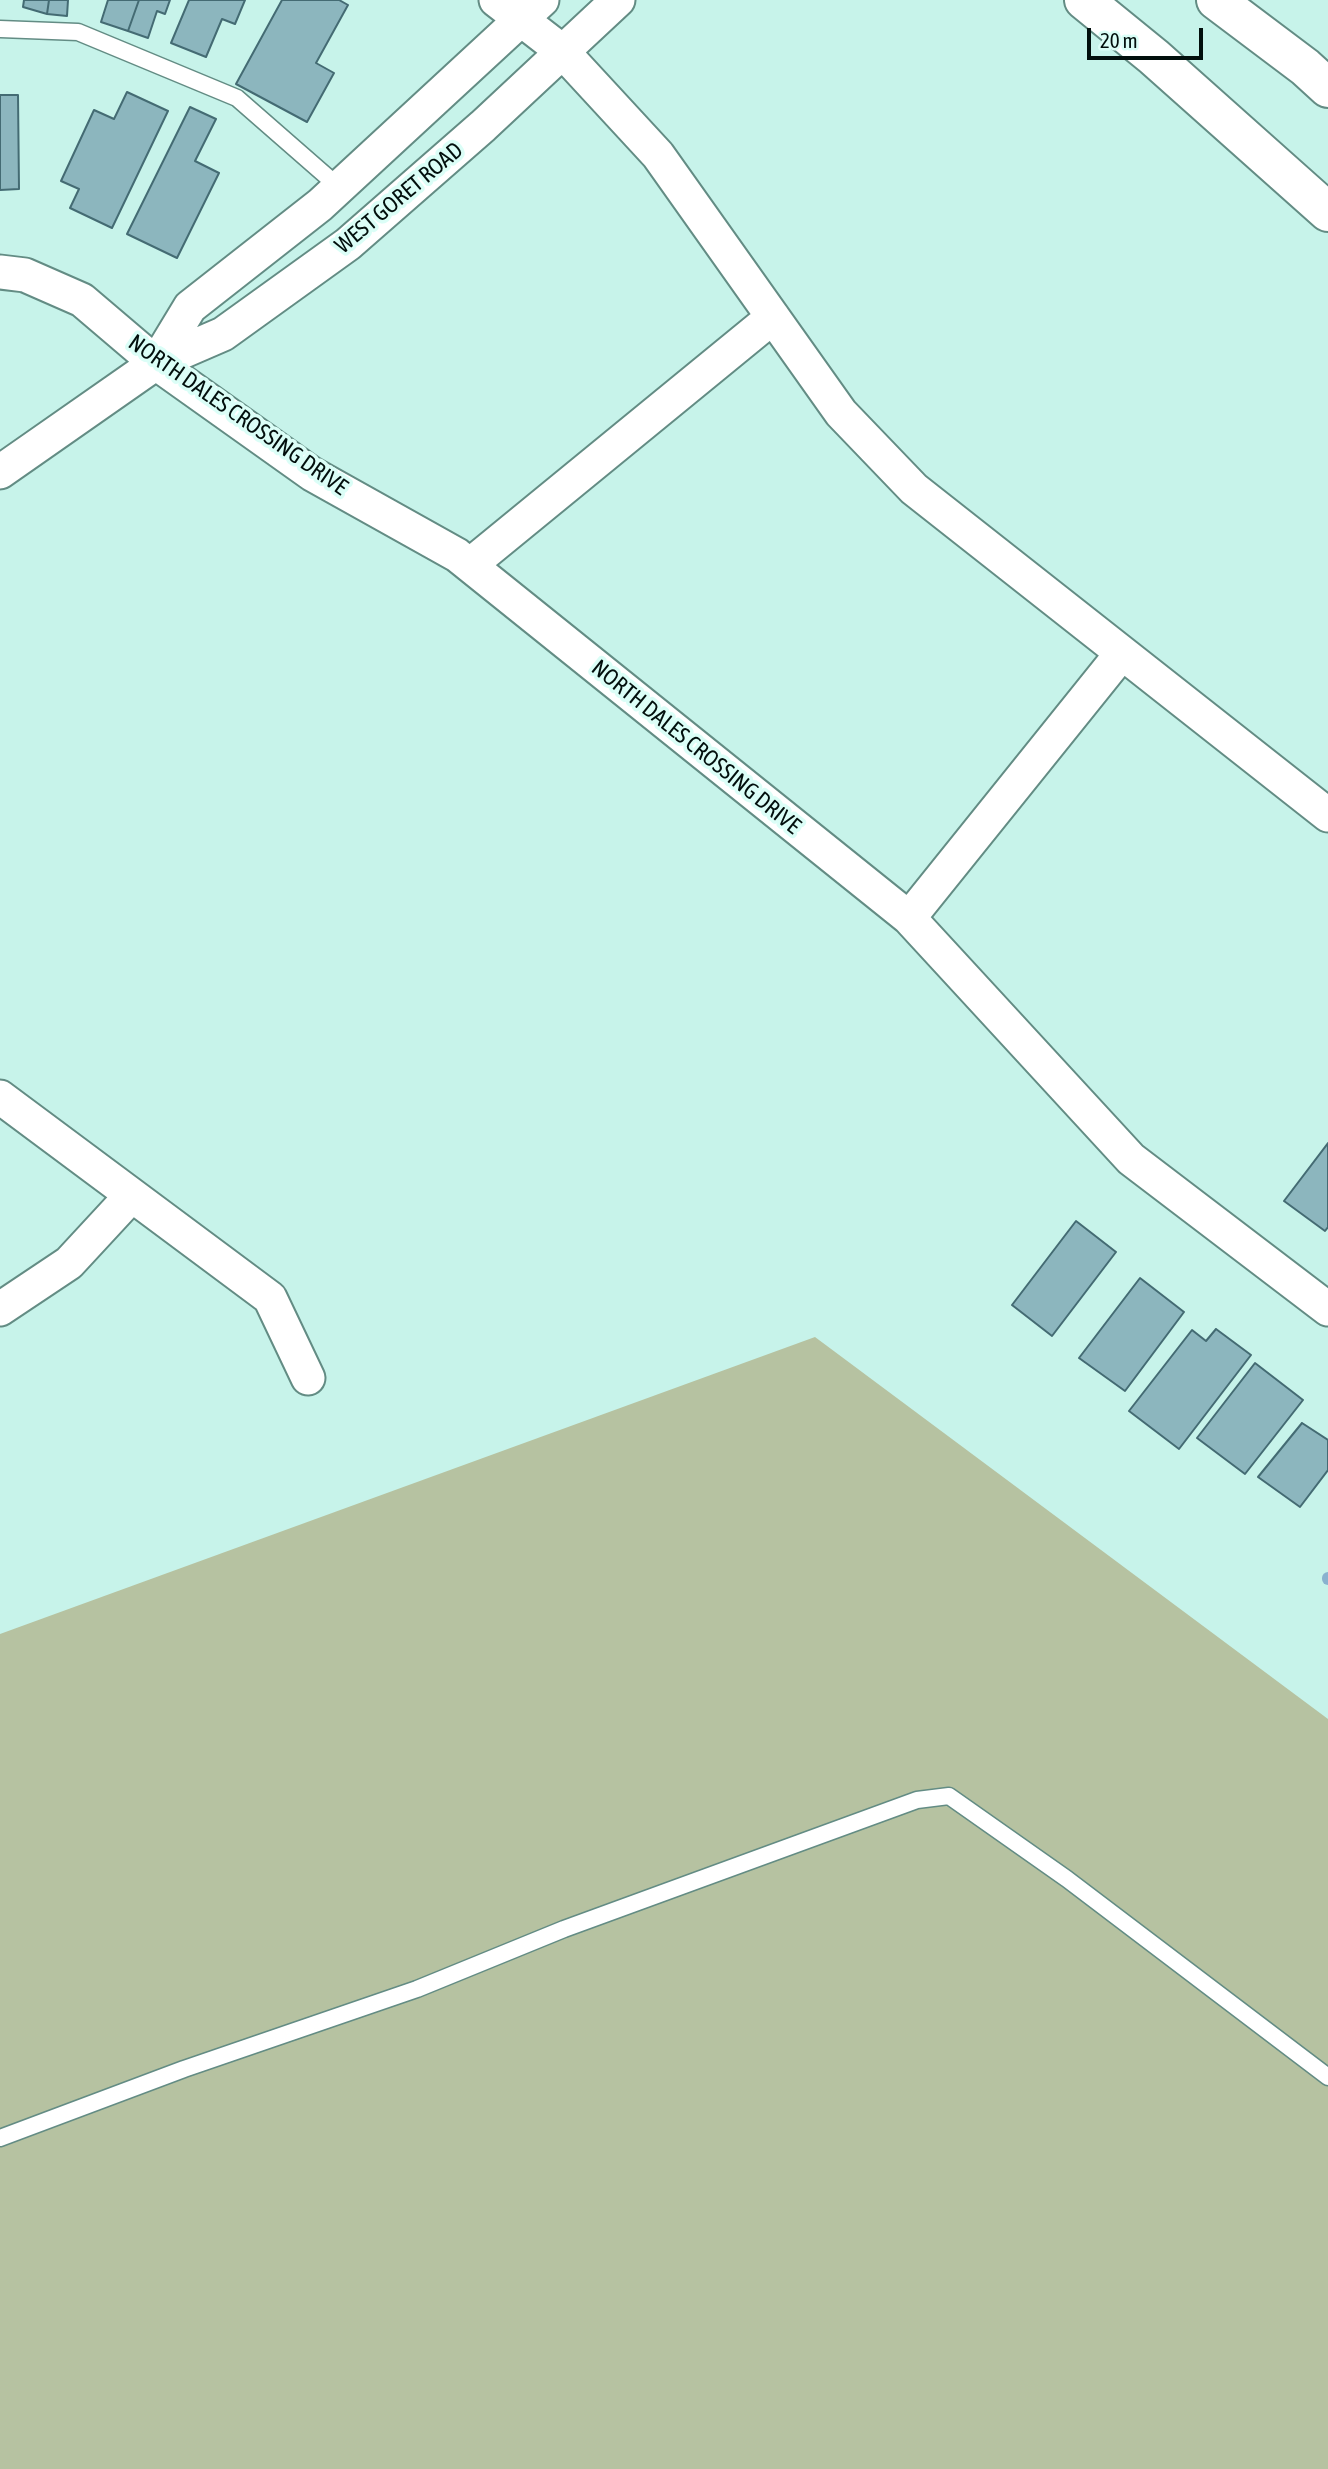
<!DOCTYPE html>
<html>
<head>
<meta charset="utf-8">
<style>
	body { margin:0 }
	#map { position:relative; width:1328px; height:2469px; overflow:hidden; background:#c7f3ea; font-family:"Asap Condensed",sans-serif }
	canvas { display:block }
	.scale { position:absolute; left:1087px; top:28px; width:116px; height:32px; box-sizing:border-box; border:4px solid #020f0d; border-top:0; padding-left:9px; font-size:21px; line-height:24px; white-space:nowrap; color:#020f0d; -webkit-text-stroke:5px #dbfef7; paint-order:stroke }
</style>
</head>
<body>
<div id="map">
<canvas width="1328" height="2469"></canvas>
<div class="scale">20 m</div>
</div>
<script>
const ctx = document.querySelector('canvas').getContext('2d');
ctx.lineJoin = 'round';
function paint(path, color) { ctx.fillStyle = color; ctx.fill(path, 'evenodd'); }
const poly = rows => new Path2D(rows.map(r => 'M' + r).join(''));
function strokePath(path, color, width, dash) { ctx.strokeStyle = color; ctx.lineWidth = width; ctx.lineCap = dash ? 'butt' : 'round'; ctx.setLineDash(dash || []); ctx.stroke(path); }
function write(font, color, halo, rows, align = 'center') {
  ctx.font = font + ' "Asap Condensed",sans-serif'; ctx.lineWidth = 7; ctx.setLineDash([]); ctx.textBaseline = 'middle'; ctx.strokeStyle = halo; ctx.fillStyle = color; for (const [text, x, y, turn = 0] of rows) {
    ctx.save(); ctx.translate(x, y); ctx.rotate((+turn || 0) * Math.PI / 180); ctx.textAlign = isNaN(turn) ? turn : align; if (halo) ctx.strokeText(text, 0, 0); ctx.fillText(text, 0, 0); ctx.restore();
  }
}
paint(poly([
	[815,1337,1328,1719,1328,2469,0,2469,0,1634]
]), '#b6c2a1');
strokePath(poly([
	[1328,1578,1328,1579]
]), '#89b2cf', 12);
const building = poly([
	[24,0,49,0,47,14,23,7,24,0],
	[49,0,68,0,67,16,47,14,49,0],
	[108,0,139,0,128,31,101,22,108,0],
	[139,0,170,0,165,14,157,11,148,38,128,31,139,0],
	[189,0,245,0,235,24,222,19,206,57,171,43,189,0],
	[282,0,339,0,348,5,316,63,334,73,307,122,236,84,282,0],
	[127,92,168,111,112,228,70,208,79,189,61,181,94,110,114,119,127,92],
	[0,95,18,95,19,189,0,190,0,95],
	[190,107,216,119,195,161,219,173,177,258,127,234,190,107],
	[1328,1143,1328,1227,1325,1231,1284,1201,1328,1143],
	[1076,1221,1116,1252,1052,1336,1012,1305,1076,1221],
	[1140,1278,1184,1312,1125,1391,1079,1358,1140,1278],
	[1216,1329,1251,1355,1179,1449,1129,1411,1192,1330,1206,1341,1216,1329],
	[1255,1363,1303,1400,1245,1474,1197,1438,1255,1363],
	[1302,1423,1328,1440,1328,1470,1300,1507,1258,1477,1302,1423]
]);
paint(building, '#8cb6be');
strokePath(building, '#446b73', 2);
const service = poly([
	[0,29,78,32,237,98,340,188],
	[0,2138,184,2069,417,1989,564,1929,917,1800,949,1796,1067,1879,1328,2077]
]);
const minor = poly([
	[496,0,562,51,658,155,841,413,914,489,1328,815],
	[0,272,25,275,82,300,156,363,312,474,457,555,909,918,1131,1159,1328,1309],
	[156,363,190,307,320,205,542,0],
	[0,472,156,363,223,334,348,244,483,126,618,0],
	[470,565,773,317],
	[909,918,1122,653],
	[0,1097,270,1298,308,1378],
	[0,1309,69,1263,131,1196]
]);
const secondary = poly([
	[1084,0,1154,57,1328,212],
	[1216,0,1305,67,1328,88]
]);
strokePath(service, '#638c84', 19);
strokePath(minor, '#638c84', 37);
strokePath(secondary, '#638c84', 42);
strokePath(service, '#fff', 16);
strokePath(minor, '#fff', 33);
strokePath(secondary, '#fff', 38);
write('23px', '#020f0d', '#dbfef7', [
	["WEST GORET ROAD",399,198,-40],
	["NORTH DALES CROSSING DRIVE",238,415,35],
	["NORTH DALES CROSSING DRIVE",696,747,39]
]);
</script>
</body>
</html>
